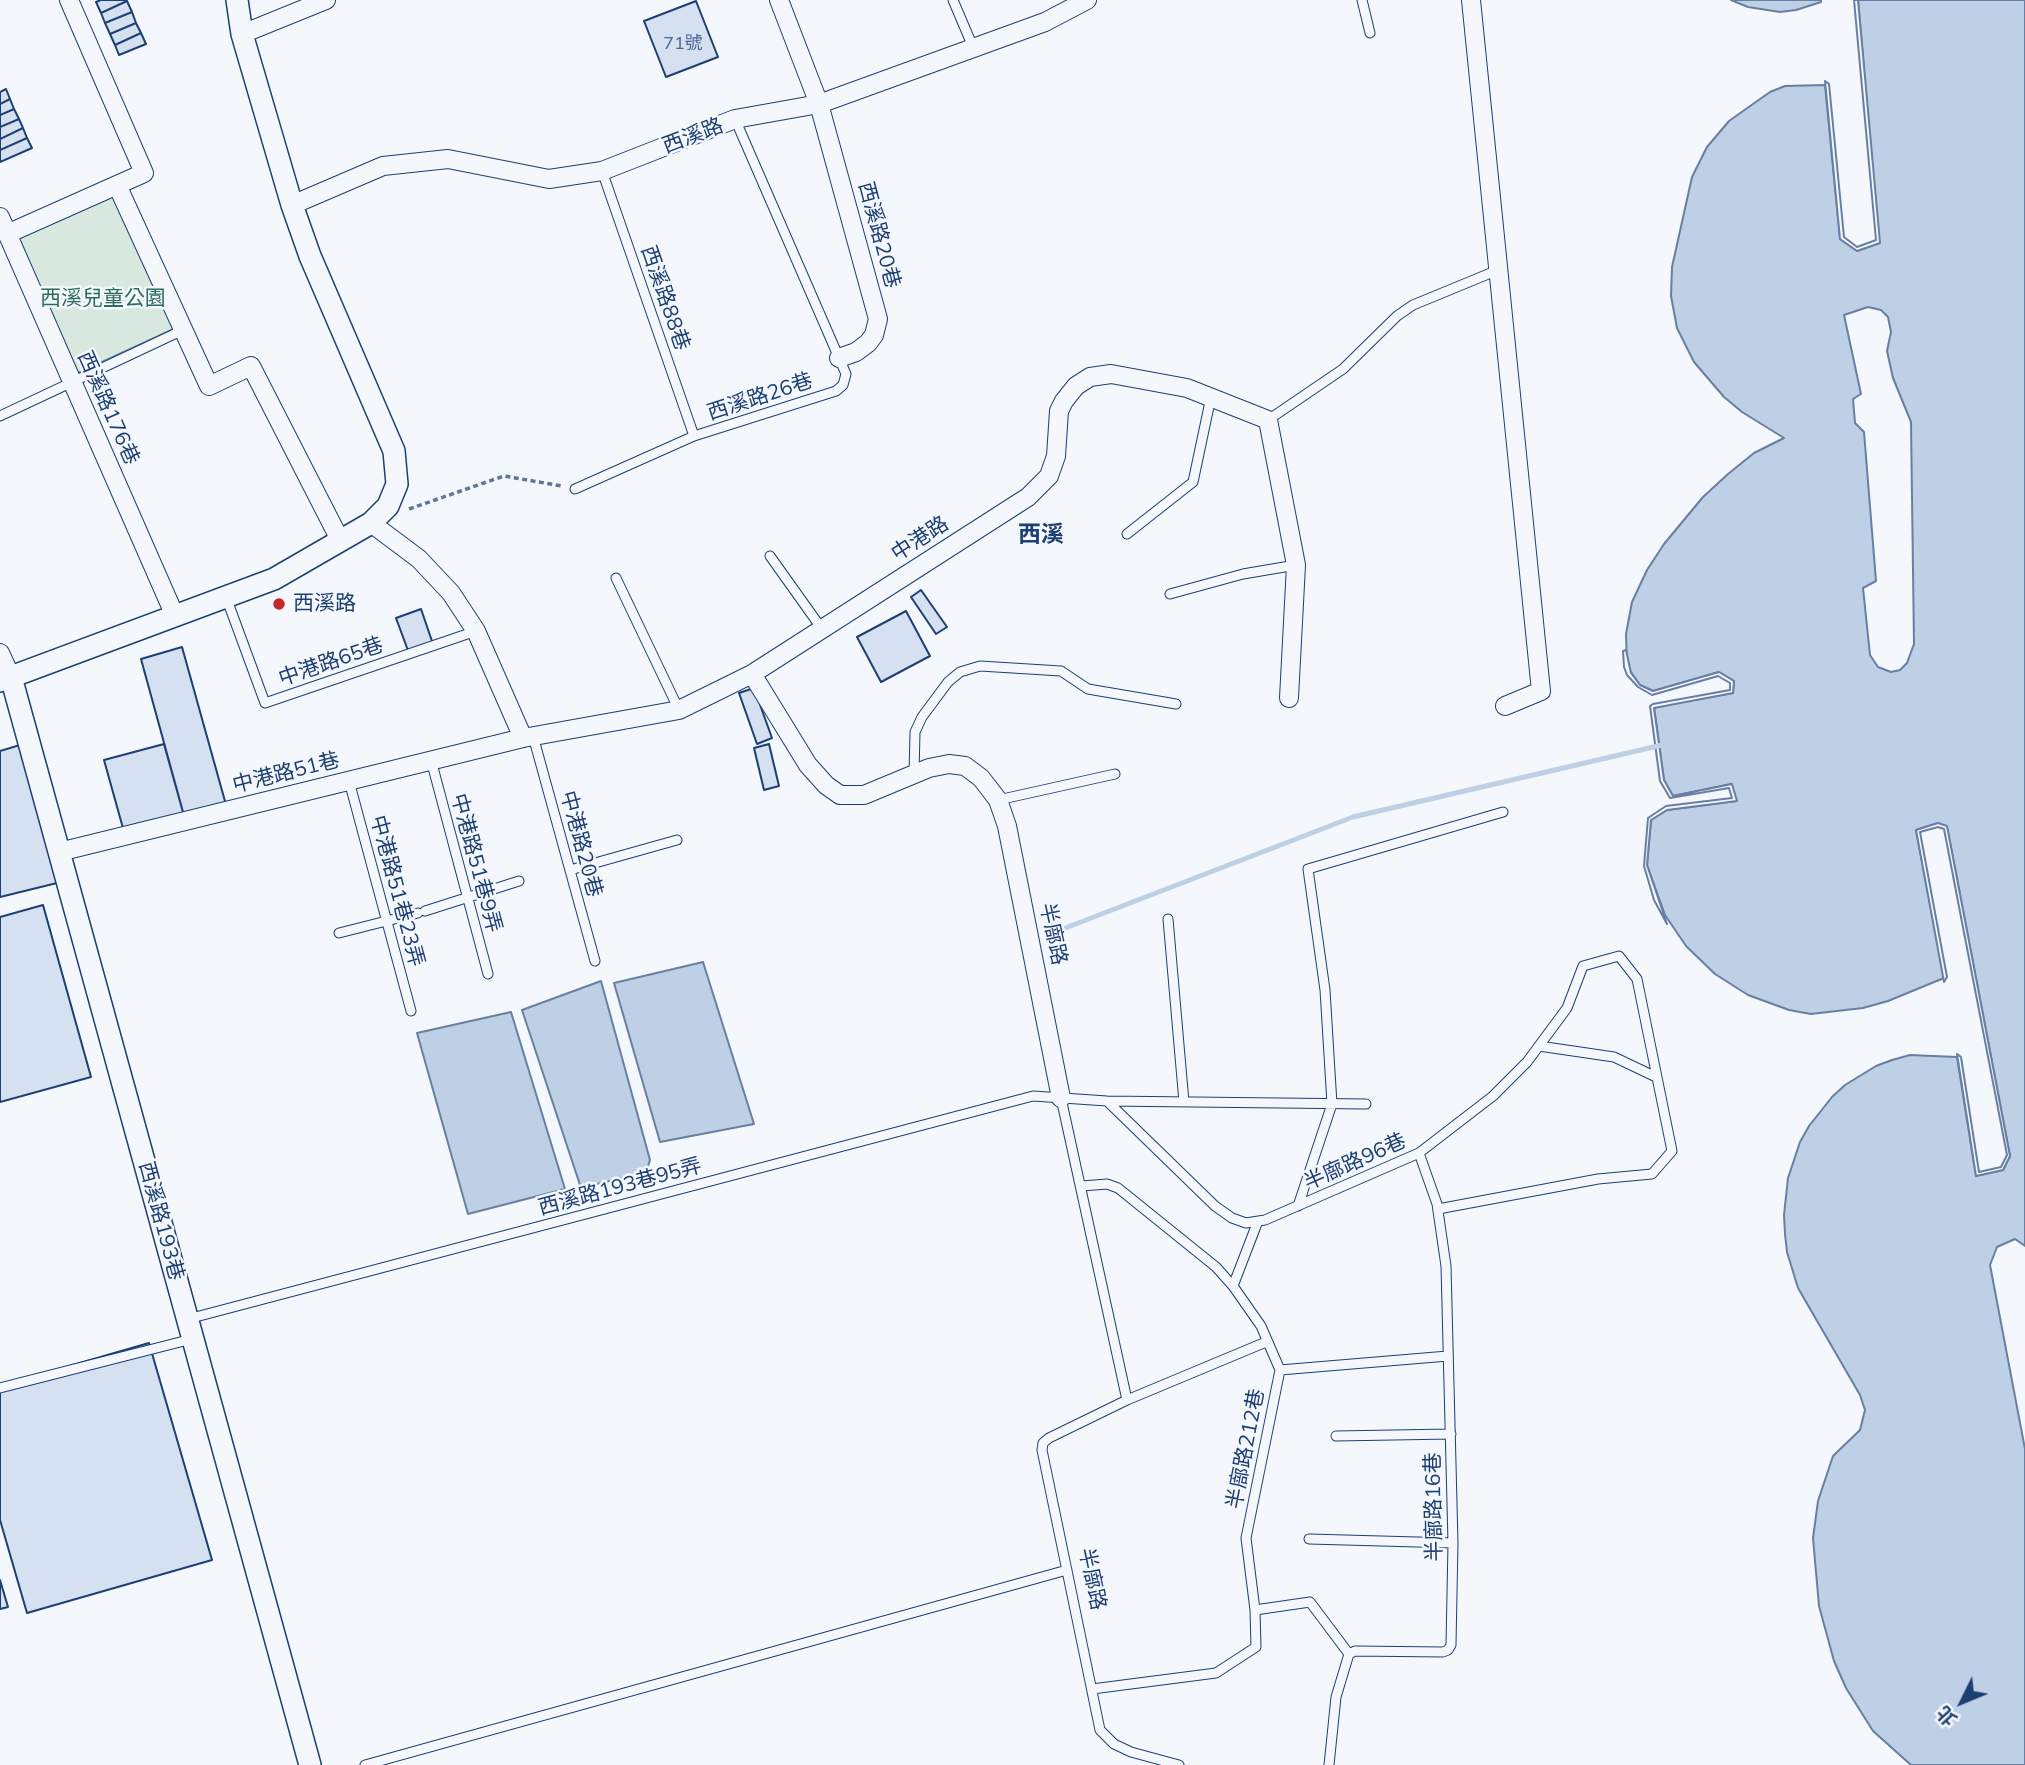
<!DOCTYPE html>
<html>
<head>
<meta charset="utf-8">
<style>
	body { margin:0 }
	#map { position:relative; width:2025px; height:1765px; overflow:hidden; background:#f4f7fb; font-family:Mulish,"Noto Sans TC",sans-serif }
	canvas { display:block }
	.north { position:absolute; left:1927px; top:1667px; width:70px; height:70px; -webkit-text-stroke:5px #f4f7fb; paint-order:stroke; rotate:227deg; font-size:19px; font-weight:700; line-height:28px; text-align:center; color:#1d3f73 }
	.north::after { content:''; display:block; margin:auto; width:24px; height:32px; background:#1d3f73; clip-path:polygon(50% 0,100% 100%,50% 72%,0 100%) }
</style>
</head>
<body>
<div id="map">
<canvas width="2025" height="1765"></canvas>
<div class="north">北</div>
</div>
<script>
const ctx = document.querySelector('canvas').getContext('2d');
ctx.lineJoin = 'round';
function paint(path, color) { ctx.fillStyle = color; ctx.fill(path, 'evenodd'); }
const poly = rows => new Path2D(rows.map(r => 'M' + r).join(''));
function strokePath(path, color, width, dash) { ctx.strokeStyle = color; ctx.lineWidth = width; ctx.lineCap = dash ? 'butt' : 'round'; ctx.setLineDash(dash || []); ctx.stroke(path); }
function write(font, color, halo, rows, align = 'center') {
  ctx.font = font + ' Mulish,"Noto Sans TC",sans-serif'; ctx.lineWidth = 5; ctx.setLineDash([]); ctx.textBaseline = 'middle'; ctx.strokeStyle = halo; ctx.fillStyle = color; for (const [text, x, y, turn = 0] of rows) {
    ctx.save(); ctx.translate(x, y); ctx.rotate((+turn || 0) * Math.PI / 180); ctx.textAlign = isNaN(turn) ? turn : align; if (halo) ctx.strokeText(text, 0, 0); ctx.fillText(text, 0, 0); ctx.restore();
  }
}
const green = poly([
	[115,191,176,328,76,374,15,237,115,191]
]);
paint(green, '#d7e8df');
strokePath(green, '#687fa3', 2);
const water = poly([
	[1731,0,1821,0,1821,2,1796,10,1780,12,1748,7,1731,0],
	[1858,0,2025,0,2025,1246,2015,1239,1997,1247,1990,1265,2025,1449,2025,1765,1911,1765,1873,1731,1846,1688,1834,1661,1819,1606,1813,1538,1818,1501,1833,1456,1860,1430,1865,1410,1860,1395,1798,1288,1787,1252,1785,1234,1784,1215,1788,1178,1800,1142,1809,1126,1832,1097,1845,1085,1876,1066,1892,1060,1910,1055,1957,1057,1976,1176,2003,1170,2010,1156,1947,827,1938,823,1916,830,1944,978,1888,1001,1863,1008,1811,1014,1789,1010,1748,995,1715,974,1686,946,1665,915,1647,865,1651,820,1667,810,1736,801,1731,784,1673,796,1664,780,1654,707,1733,693,1734,681,1719,672,1653,691,1640,685,1627,666,1626,634,1632,602,1647,570,1664,544,1703,497,1728,474,1754,453,1784,438,1742,412,1724,397,1694,362,1677,328,1671,296,1672,267,1692,177,1707,147,1729,121,1770,92,1785,86,1825,85,1840,239,1857,251,1879,243,1858,0],
	[1868,307,1881,310,1888,317,1891,332,1887,351,1893,378,1911,422,1914,644,1907,663,1900,670,1891,672,1878,667,1870,655,1863,588,1876,581,1864,432,1855,423,1853,399,1861,394,1844,315,1868,307],
	[703,962,754,1124,660,1142,614,983,703,962],
	[601,981,650,1160,646,1172,581,1188,522,1010,601,981],
	[511,1012,565,1189,468,1214,417,1033,511,1012]
]);
paint(water, '#bed0e5');
strokePath(water, '#687fa3', 2);
const pier = poly([
	[1854,0,1858,0,1880,243,1857,251,1840,239,1825,81,1829,84,1844,237,1857,247,1876,240,1854,0],
	[1626,650,1631,673,1640,685,1653,691,1719,672,1734,681,1733,693,1654,708,1664,780,1673,796,1732,784,1737,801,1667,810,1651,820,1647,865,1667,924,1654,900,1644,866,1648,818,1666,806,1732,798,1729,788,1670,798,1660,781,1650,706,1653,704,1730,690,1730,683,1718,676,1652,695,1638,687,1627,675,1624,667,1623,651,1626,650],
	[1938,823,1947,826,2010,1156,2003,1170,1976,1176,1957,1054,1961,1057,1979,1172,2001,1167,2007,1155,1944,829,1938,827,1920,832,1947,977,1944,982,1916,830,1938,823]
]);
paint(pier, '#f4f7fb');
strokePath(pier, '#687fa3', 2);
strokePath(poly([
	[1055,932,1353,817,1662,745]
]), '#bed0e5', 5);
const building = poly([
	[101,0,126,0,127,1,101,13,96,2,101,0],
	[127,1,132,12,105,23,101,13,127,1],
	[696,1,718,57,666,77,644,21,696,1],
	[132,12,136,23,110,34,105,23,132,12],
	[136,23,141,33,115,45,110,34,136,23],
	[141,33,146,44,119,55,115,45,141,33],
	[6,89,10,99,0,104,0,92,6,89],
	[10,99,14,109,0,115,0,104,10,99],
	[14,109,19,119,0,127,0,115,14,109],
	[19,119,23,128,0,139,0,127,19,119],
	[23,128,27,138,0,150,0,139,23,128],
	[27,138,32,148,0,162,0,150,27,138],
	[921,590,947,627,936,634,911,597,921,590],
	[421,609,434,647,410,656,396,618,421,609],
	[906,611,930,656,881,682,857,637,906,611],
	[182,647,228,812,186,823,141,659,182,647],
	[754,688,772,738,757,744,739,693,754,688],
	[164,744,186,823,126,839,104,760,164,744],
	[769,744,779,786,764,790,754,748,769,744],
	[20,745,57,883,0,897,0,751,20,745],
	[43,905,91,1077,0,1102,0,917,43,905],
	[149,1343,212,1560,27,1613,0,1520,0,1386,149,1343],
	[0,1580,8,1607,0,1609,0,1580]
]);
paint(building, '#d5e0f0');
strokePath(building, '#1d3f73', 2);
const service = poly([
	[953,0,973,47],
	[1362,0,1370,33],
	[602,171,694,436],
	[0,416,183,330],
	[1268,420,1343,369,1397,316,1413,305,1498,270],
	[575,489,694,436,836,391,843,385,846,374,735,119],
	[1127,534,1193,482,1211,397],
	[770,556,822,629],
	[616,578,679,710],
	[1170,594,1243,574,1296,565],
	[226,597,265,703,476,631],
	[533,736,595,961],
	[431,760,488,974],
	[914,775,915,732,922,717,948,682,960,672,980,666,1061,671,1088,689,1176,704],
	[349,781,411,1011],
	[998,800,1115,774],
	[570,870,677,840],
	[425,911,519,881],
	[1168,919,1184,1102],
	[339,933,418,913],
	[1539,1046,1614,1057,1656,1077],
	[1061,1098,1127,1400],
	[1107,1101,1215,1206,1232,1218,1246,1223,1265,1220,1419,1153,1493,1096,1527,1062,1567,1008,1583,966,1619,956,1637,979,1672,1151,1652,1174,1598,1179,1438,1209],
	[1082,1186,1107,1184,1118,1188,1216,1267,1233,1286,1261,1326,1280,1370,1246,1538,1255,1610,1256,1647,1216,1673,1092,1689],
	[1298,1206,1332,1104,1325,990,1308,869,1503,812],
	[1233,1286,1258,1221],
	[188,1319,1033,1096,1107,1101,1366,1104],
	[1280,1370,1448,1356],
	[0,1388,192,1339],
	[1336,1436,1451,1434],
	[1309,1539,1453,1543],
	[1255,1610,1310,1602,1349,1654],
	[1349,1654,1355,1651,1443,1652,1448,1650,1451,1645,1453,1543,1446,1266,1437,1204,1419,1153],
	[365,1765,1067,1570],
	[1179,1765,1131,1752,1114,1744,1100,1730,1042,1450,1043,1443,1049,1438,1127,1400,1266,1342],
	[1329,1765,1336,1697,1349,1654]
]);
const minor = poly([
	[779,0,819,104,878,319,874,335,868,343,856,352,839,358],
	[1471,0,1541,691,1505,706],
	[242,34,326,0],
	[117,185,209,386,251,366,340,540],
	[292,205,383,166,448,159,549,179,602,171,735,119,819,104,1045,22,1087,0],
	[0,217,175,616],
	[7,234,144,173,69,0],
	[371,523,419,559,451,593,476,631,523,738],
	[0,653,11,677],
	[752,674,808,765,826,785,840,795,864,795,929,768,949,764,965,766,981,778,998,800,1007,826,1061,1098],
	[59,852,523,738,679,710,752,674,1028,497,1049,476,1056,456,1059,411,1064,401,1076,386,1090,377,1111,374,1187,388,1268,420,1296,565,1289,698]
]);
const tertiary = poly([
	[11,677,310,1765],
	[0,681,274,579,371,523,388,506,397,484,394,451,310,256,292,205,242,34,237,0]
]);
strokePath(service, '#1d3f73', 11);
strokePath(minor, '#1d3f73', 20);
strokePath(tertiary, '#1d3f73', 24);
strokePath(poly([
	[409,509,504,476,562,486]
]), '#5e769c', 3.5, [5, 3.5]);
strokePath(service, '#f4f7fb', 9);
strokePath(minor, '#f4f7fb', 18);
strokePath(tertiary, '#f4f7fb', 21);
for (const [x, y, r, color] of [
	[279,604,7,"#c62828"]
]) { const dot = new Path2D(); dot.arc(x, y, r, 0, 2 * Math.PI); ctx.fillStyle = color; ctx.fill(dot); strokePath(dot, '#f4f7fb', 2.5); }
write('18px', '#4b6792', null, [
	["71號",683,44]
]);
write('21px', '#1d3f73', '#f4f7fb', [
	["西溪路",693,136,-21],
	["西溪路20巷",879,235,75],
	["西溪路88巷",665,298,71],
	["西溪路26巷",760,397,-18],
	["西溪路176巷",108,408,66],
	["中港路",920,539,-33],
	["中港路65巷",331,662,-19],
	["中港路51巷",286,773,-14],
	["中港路20巷",581,844,75],
	["中港路51巷9弄",476,863,75],
	["中港路51巷23弄",397,891,75],
	["半廍路",1053,934,78],
	["半廍路96巷",1355,1162,-24],
	["西溪路193巷95弄",620,1187,-15],
	["西溪路193巷",161,1221,75],
	["半廍路212巷",1246,1449,-79],
	["半廍路16巷",1434,1507,-91],
	["半廍路",1092,1579,78]
]);
write('21px', '#2c6c60', '#f4f7fb', [
	["西溪兒童公園",103,299]
]);
write('21px', '#1d3f73', '#f4f7fb', [
	["西溪路",293,604]
], 'left');
write('bold 23px', '#1d3f73', '#f4f7fb', [
	["西溪",1041,535]
]);
</script>
</body>
</html>
